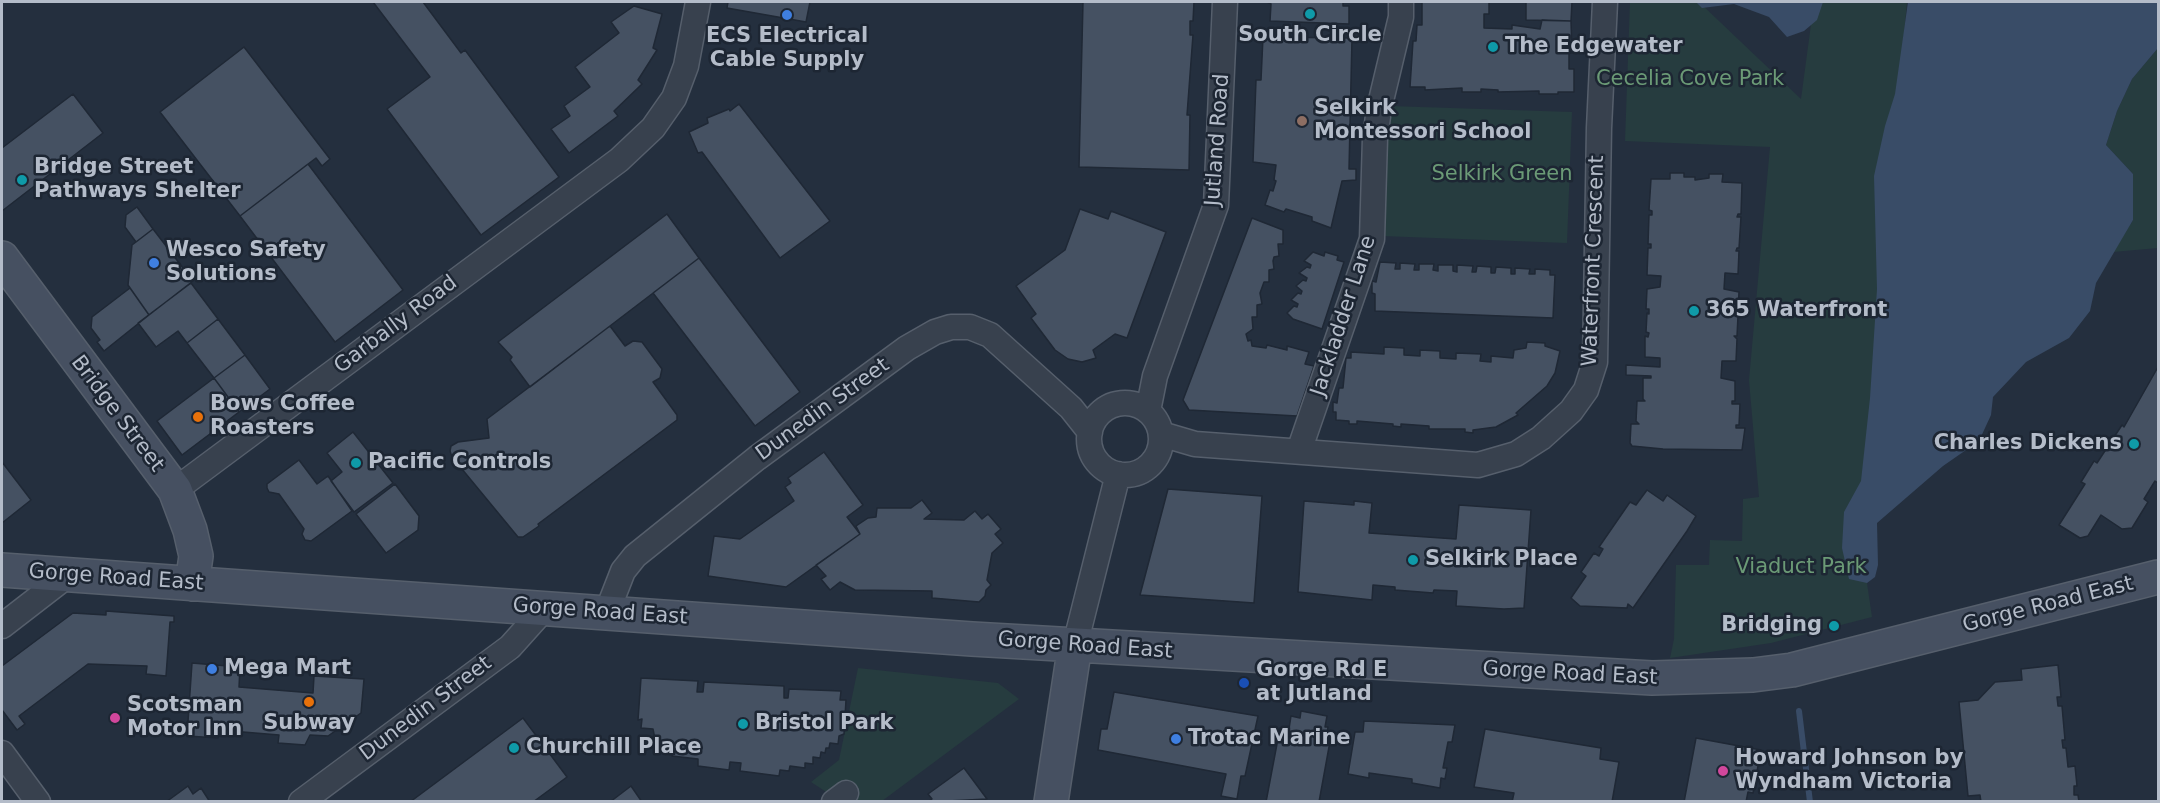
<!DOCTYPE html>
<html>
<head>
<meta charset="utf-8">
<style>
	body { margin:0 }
	#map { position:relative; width:2160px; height:803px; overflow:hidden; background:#242f3e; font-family:"DejaVu Sans",sans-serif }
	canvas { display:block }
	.frame { position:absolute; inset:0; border:3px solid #b4bcc9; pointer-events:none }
</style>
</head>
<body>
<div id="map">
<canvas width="2160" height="803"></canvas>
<div class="frame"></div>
</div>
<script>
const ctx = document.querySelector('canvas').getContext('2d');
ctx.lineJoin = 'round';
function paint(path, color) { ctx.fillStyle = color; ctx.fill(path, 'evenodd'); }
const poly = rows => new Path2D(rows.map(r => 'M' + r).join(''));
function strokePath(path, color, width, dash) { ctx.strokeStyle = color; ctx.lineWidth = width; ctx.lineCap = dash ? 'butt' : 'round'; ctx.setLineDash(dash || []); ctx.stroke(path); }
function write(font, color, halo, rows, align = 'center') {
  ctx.font = font + ' "DejaVu Sans",sans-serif'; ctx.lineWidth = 5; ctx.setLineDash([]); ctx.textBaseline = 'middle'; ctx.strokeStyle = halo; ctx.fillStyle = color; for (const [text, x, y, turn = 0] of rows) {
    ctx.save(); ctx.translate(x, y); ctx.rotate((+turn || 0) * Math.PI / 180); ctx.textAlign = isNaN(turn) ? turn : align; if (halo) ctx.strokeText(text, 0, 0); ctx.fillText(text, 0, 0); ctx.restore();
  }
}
paint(poly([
	[1630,2,1699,2,1801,99,1814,2,1907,2,1873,371,1867,583,1872,617,1771,643,1670,658,1674,639,1676,565,1709,565,1710,540,1742,541,1743,499,1759,497,1749,380,1770,147,1625,141],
	[2158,48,2158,248,2113,252,2133,220,2133,174,2106,145,2117,111,2132,79],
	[1390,106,1572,112,1567,243,1382,236],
	[858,668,998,683,1019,699,882,801,840,801,811,782,839,760]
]), '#263c3f');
paint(poly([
	[1696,2,1823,2,1817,20,1804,31,1787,37,1769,17,1734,4,1702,8],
	[1908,2,2158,2,2158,48,2132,79,2117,111,2106,145,2133,174,2133,220,2096,283,2090,311,2069,338,2026,362,1993,397,1991,415,1979,441,1943,466,1877,523,1878,565,1875,577,1867,583,1849,579,1842,548,1844,512,1861,481,1870,398,1877,289,1874,176,1885,126,1895,94]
]), '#394c67');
strokePath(poly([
	[1799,711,1810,802]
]), '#394c67', 6);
const building = poly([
	[373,2,423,2,461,53,465,50,559,177,481,235,387,109,430,77,373,2],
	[728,2,810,2,806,22,727,8,728,2],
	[1083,2,1194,2,1193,21,1190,21,1190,35,1193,35,1187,115,1190,115,1189,170,1079,167,1083,2],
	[1267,2,1343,2,1343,6,1349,6,1349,24,1270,21,1271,4,1267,2],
	[1418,2,1489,2,1489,14,1484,14,1484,28,1512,29,1512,25,1540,29,1542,20,1571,21,1572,53,1569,53,1569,69,1574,69,1574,92,1558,92,1558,94,1539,94,1539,91,1498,92,1498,90,1481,89,1481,92,1462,92,1462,88,1425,90,1425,87,1410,87,1413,41,1416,41,1417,25,1422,25,1422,2,1418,2],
	[1526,2,1572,2,1571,21,1526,20,1526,2],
	[634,6,662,14,653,48,657,50,638,80,642,84,614,111,618,116,569,153,551,129,570,116,564,106,590,87,575,67,619,33,611,22,634,6],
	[1263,37,1352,38,1349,169,1356,169,1356,180,1342,181,1331,228,1312,221,1312,217,1286,209,1284,212,1265,205,1270,190,1273,191,1276,181,1274,180,1276,165,1253,162,1256,80,1261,80,1263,37],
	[244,47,330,159,322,166,316,158,240,216,160,112,244,47],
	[73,94,103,133,2,211,2,148,73,94],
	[739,104,830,221,780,258,702,152,698,153,689,132,708,123,707,118,729,109,730,111,739,104],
	[308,164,403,290,335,342,240,216,308,164],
	[1670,173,1684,173,1684,177,1695,177,1695,180,1709,178,1709,174,1723,174,1722,182,1742,183,1741,214,1738,214,1737,217,1741,217,1739,248,1737,248,1736,251,1739,251,1738,274,1725,273,1724,289,1739,292,1738,312,1735,312,1735,316,1738,316,1737,336,1734,336,1737,339,1736,361,1722,361,1721,378,1735,381,1735,401,1732,401,1732,404,1740,404,1739,425,1736,425,1736,428,1745,428,1742,450,1663,449,1632,446,1630,443,1631,424,1639,424,1636,421,1637,401,1645,401,1643,399,1643,378,1651,378,1651,376,1626,375,1626,365,1660,367,1660,358,1645,357,1645,336,1648,337,1649,333,1646,332,1647,313,1649,314,1649,309,1646,309,1647,289,1660,287,1661,276,1647,275,1648,248,1651,248,1651,244,1648,244,1649,215,1652,215,1652,211,1649,210,1651,179,1670,179,1670,173],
	[137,207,153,229,136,242,125,227,126,215,137,207],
	[1080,209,1108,219,1111,211,1166,232,1127,338,1115,334,1093,350,1096,358,1082,362,1068,359,1055,350,1031,318,1036,314,1016,286,1065,250,1080,209],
	[667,214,699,258,530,387,510,360,512,357,498,342,667,214],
	[1252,218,1283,230,1283,244,1278,244,1279,256,1274,257,1273,261,1274,269,1269,270,1269,282,1264,282,1260,293,1262,304,1257,305,1257,317,1252,317,1253,329,1246,334,1248,341,1251,340,1252,346,1266,348,1267,345,1287,350,1287,346,1309,352,1305,364,1314,366,1297,416,1189,410,1183,400,1252,218],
	[153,229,193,281,149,315,128,285,132,245,153,229],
	[1313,252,1324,256,1325,252,1338,256,1337,260,1344,262,1322,329,1293,319,1287,313,1294,306,1297,307,1298,304,1291,300,1298,293,1301,294,1302,291,1296,286,1303,280,1306,281,1307,278,1299,273,1307,267,1310,268,1311,265,1304,261,1313,252],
	[699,258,800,392,755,426,653,293,699,258],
	[1380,262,1396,263,1395,269,1400,269,1400,263,1415,264,1414,270,1419,270,1419,264,1434,264,1433,270,1438,271,1438,265,1453,265,1453,271,1457,272,1457,265,1473,266,1472,272,1476,272,1477,266,1491,267,1491,273,1495,273,1496,267,1511,268,1511,274,1515,274,1515,268,1530,269,1529,274,1535,274,1535,269,1550,270,1550,275,1555,275,1553,318,1375,311,1375,294,1372,293,1372,281,1376,282,1380,262],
	[191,283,218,319,187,343,178,331,156,347,138,323,191,283],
	[130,288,149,315,104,351,97,342,100,340,91,328,92,317,130,288],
	[218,319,245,355,214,378,187,343,218,319],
	[610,326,625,346,633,341,642,342,662,369,660,378,653,382,677,415,677,420,538,524,539,526,523,537,518,537,452,457,450,451,451,446,458,442,489,438,487,419,610,326],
	[1527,342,1545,343,1545,346,1560,351,1555,373,1547,386,1516,413,1518,415,1496,427,1473,430,1473,433,1465,432,1465,429,1429,429,1429,426,1401,424,1401,427,1393,426,1393,424,1357,421,1357,424,1349,424,1349,421,1336,420,1336,412,1333,412,1333,402,1337,403,1339,388,1343,388,1346,358,1351,358,1351,352,1384,354,1384,347,1404,348,1404,355,1420,356,1420,350,1440,351,1440,358,1456,359,1456,353,1481,354,1480,361,1491,362,1491,356,1513,358,1514,350,1526,348,1527,342],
	[245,355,270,389,239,412,214,378,245,355],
	[2158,367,2158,483,2155,481,2144,499,2148,502,2132,528,2122,529,2101,515,2088,536,2080,538,2059,525,2085,484,2081,482,2094,461,2097,463,2122,425,2124,427,2158,367],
	[214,378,239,412,182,455,157,421,214,378],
	[353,432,393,483,354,512,331,481,342,472,327,453,353,432],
	[824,452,863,505,847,517,860,534,786,587,708,576,714,536,740,539,794,501,785,487,791,483,788,478,824,452],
	[299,460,317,484,328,476,352,511,311,541,305,540,302,534,304,529,279,494,269,492,267,488,267,484,299,460],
	[2,462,31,500,2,523,2,462],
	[395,484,419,516,418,530,386,553,356,514,395,484],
	[1168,489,1262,496,1254,603,1140,595,1168,489],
	[1647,490,1663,501,1667,495,1696,516,1687,531,1633,608,1628,604,1627,608,1580,606,1571,598,1586,576,1581,572,1594,553,1599,556,1603,549,1599,547,1630,502,1636,505,1647,490],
	[922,500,932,513,924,519,964,520,975,511,982,519,988,514,1001,529,995,534,1003,543,992,553,987,580,991,585,986,590,985,596,979,602,932,598,932,591,855,590,840,582,830,590,821,579,826,576,816,565,860,534,856,526,868,518,876,517,877,508,911,508,922,500],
	[1304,501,1354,505,1354,501,1372,503,1369,533,1456,539,1459,505,1531,510,1524,608,1504,609,1456,606,1457,591,1434,590,1433,593,1395,590,1395,587,1373,585,1372,600,1298,592,1304,501],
	[106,611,174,616,174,622,170,622,166,676,146,674,147,666,88,664,19,716,25,724,17,730,2,710,2,666,73,613,106,615,106,611],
	[192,663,240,667,239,687,313,693,314,676,364,679,361,713,328,736,310,735,305,745,278,743,279,735,219,730,218,738,187,736,192,663],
	[2058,665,2061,697,2057,697,2058,706,2062,706,2065,740,2062,740,2063,748,2066,748,2068,767,2075,766,2077,786,2074,786,2074,795,2078,795,2079,802,1981,802,1980,795,1968,796,1959,702,1978,700,1995,682,2022,680,2021,669,2058,665],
	[641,678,698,681,697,692,703,692,704,682,784,686,784,698,788,698,789,689,841,691,840,700,846,700,844,734,839,736,838,744,830,743,829,748,826,748,825,753,821,752,820,758,813,757,813,764,805,763,805,768,790,766,789,771,780,770,779,776,740,771,741,763,730,762,729,770,698,766,698,759,672,756,673,752,666,751,666,745,659,745,660,740,655,739,653,729,641,728,642,719,638,720,641,678],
	[1114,692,1258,716,1245,776,1241,776,1237,799,1221,796,1226,774,1098,750,1101,729,1107,729,1114,692],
	[1301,711,1327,716,1325,727,1328,727,1327,735,1331,736,1319,802,1266,802,1280,728,1289,729,1291,716,1300,718,1301,711],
	[523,718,567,777,533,802,410,802,523,718],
	[1364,721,1455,725,1452,742,1448,742,1443,768,1447,768,1445,779,1441,778,1440,788,1412,783,1412,779,1369,773,1369,778,1348,774,1355,732,1363,732,1364,721],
	[1485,729,1601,748,1600,759,1619,762,1612,802,1512,802,1514,793,1474,787,1485,729],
	[1696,738,1761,750,1753,793,1748,792,1746,802,1684,802,1696,738],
	[964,768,987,799,928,802,932,799,928,794,964,768],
	[188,786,193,794,201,788,210,802,166,802,188,786],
	[631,786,642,802,610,802,631,786]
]);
paint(building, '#455162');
strokePath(building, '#1f2835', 1.5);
const street = poly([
	'1089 439a36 36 0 1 1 72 0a36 36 0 1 1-72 0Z',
	[1148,411,1155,376,1216,205,1225,2],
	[1161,434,1195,444,1478,465,1516,454,1541,438,1571,411,1586,390,1595,362,1599,128,1605,2],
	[1299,451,1372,239,1375,138,1379,109,1401,17,1401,2],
	[175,490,619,160,653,128,674,98,686,66,698,2],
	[607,612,623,571,635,556,757,458,907,348,935,332,951,327,970,327,990,335,1071,408,1090,432],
	[2,626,68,575],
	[1075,645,1118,474],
	[2,753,38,802],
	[301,802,510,647,545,608],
	[834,802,846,793]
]);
const secondary = poly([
	[2,258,175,490,190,530,196,556,192,584],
	[2,570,972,639,1652,678,1753,675,1792,670,2158,577],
	[1051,802,1075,645]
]);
strokePath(street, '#565f6c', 27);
strokePath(secondary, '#565f6c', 36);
strokePath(street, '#38414e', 24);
strokePath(secondary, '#465061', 33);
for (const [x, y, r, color] of [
	[1310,14,6,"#0f9aa8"],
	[787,15,6,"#3f7fe0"],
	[1493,47,6,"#0f9aa8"],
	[1302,121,6,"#8d6e63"],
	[22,180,6,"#0f9aa8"],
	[154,263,6,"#3f7fe0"],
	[1694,311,6,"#0f9aa8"],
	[198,417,6,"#e8710a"],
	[2134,444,6,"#0f9aa8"],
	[356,463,6,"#0f9aa8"],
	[1413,560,6,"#0f9aa8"],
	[1834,626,6,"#0f9aa8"],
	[212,669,6,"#3f7fe0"],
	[1244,683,6,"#1a4fb4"],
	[309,702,6,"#e8710a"],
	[115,718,6,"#d1479c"],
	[743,724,6,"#0f9aa8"],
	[1176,739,6,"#3f7fe0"],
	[514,748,6,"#0f9aa8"],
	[1723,771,6,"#d1479c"]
]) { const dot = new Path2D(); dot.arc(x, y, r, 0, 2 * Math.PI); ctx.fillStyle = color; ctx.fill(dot); strokePath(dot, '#1d2633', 2); }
write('bold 21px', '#b4bcc9', '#1d2633', [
	["South Circle",1310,36,"center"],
	["ECS Electrical",787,37,"center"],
	["Cable Supply",787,61,"center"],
	["The Edgewater",1505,47],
	["Selkirk",1314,109],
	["Montessori School",1314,133],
	["Bridge Street",34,168],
	["Pathways Shelter",34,192],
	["Wesco Safety",166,251],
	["Solutions",166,275],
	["365 Waterfront",1706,311],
	["Bows Coffee",210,405],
	["Roasters",210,429],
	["Charles Dickens",2122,444,"right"],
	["Pacific Controls",368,463],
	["Selkirk Place",1425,560],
	["Bridging",1822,626,"right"],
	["Mega Mart",224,669],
	["Gorge Rd E",1256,671],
	["at Jutland",1256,695],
	["Scotsman",127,706],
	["Motor Inn",127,730],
	["Subway",309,724,"center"],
	["Bristol Park",755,724],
	["Trotac Marine",1188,739],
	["Churchill Place",526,748],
	["Howard Johnson by",1735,759],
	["Wyndham Victoria",1735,783]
], 'left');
write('21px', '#6b9a76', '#1d2633', [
	["Cecelia Cove Park",1690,80],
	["Selkirk Green",1502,175],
	["Viaduct Park",1801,568]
]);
write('21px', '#b4bcc9', '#1d2633', [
	["Jutland Road",1218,140,-86],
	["Waterfront Crescent",1594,261,-88],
	["Jackladder Lane",1344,316,-72],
	["Garbally Road",396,325,-37],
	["Dunedin Street",823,410,-36],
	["Bridge Street",117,414,53],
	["Gorge Road East",116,578,4],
	["Gorge Road East",2048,605,-14],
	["Gorge Road East",600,612,4],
	["Gorge Road East",1085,646,4],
	["Gorge Road East",1570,674,3],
	["Dunedin Street",426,709,-37]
]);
</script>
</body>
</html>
